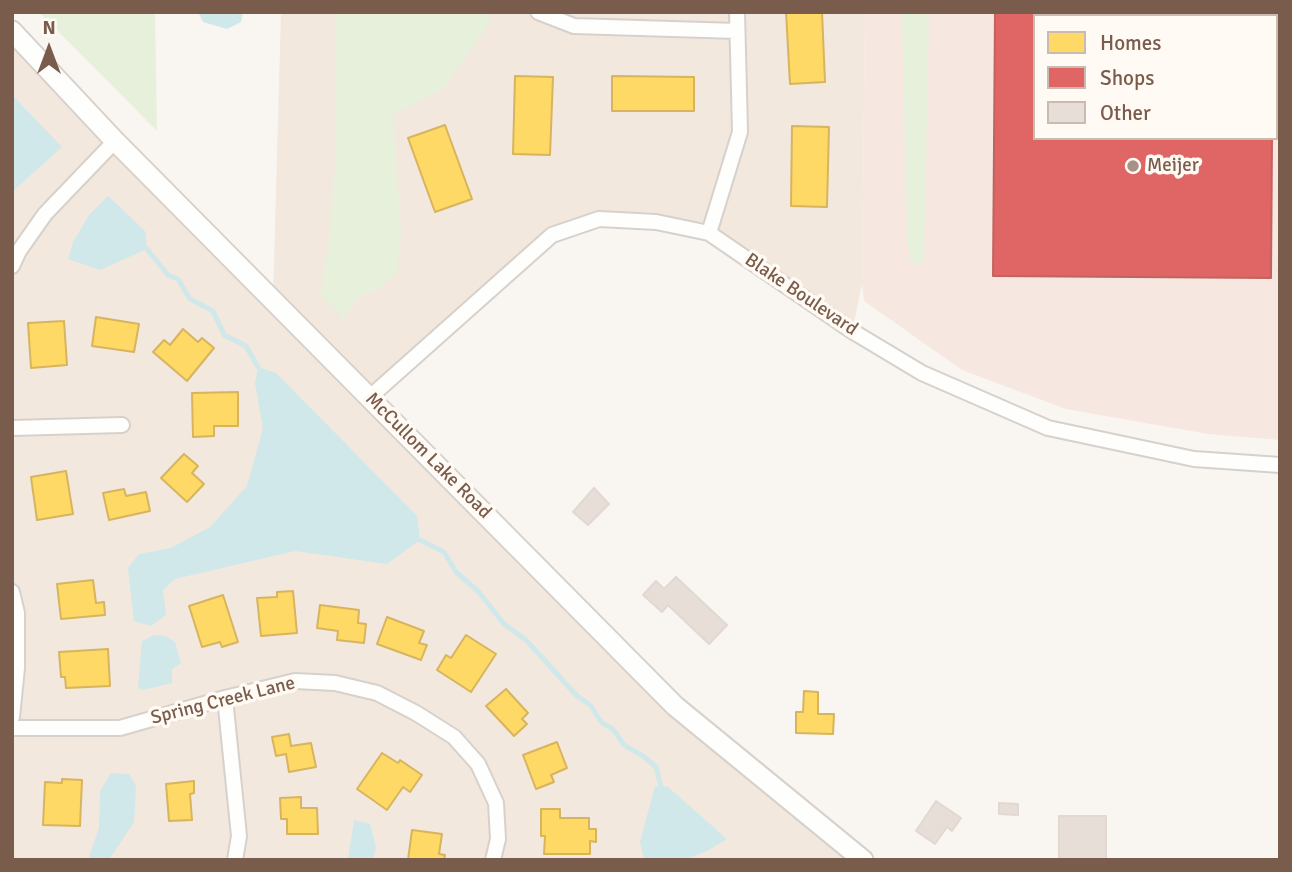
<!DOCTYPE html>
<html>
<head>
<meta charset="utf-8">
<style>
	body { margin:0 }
	#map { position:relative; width:1292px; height:872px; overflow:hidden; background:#f9f5f0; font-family:Signika,sans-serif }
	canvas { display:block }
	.frame { position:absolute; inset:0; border:14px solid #7a5c4d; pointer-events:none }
	.legend { position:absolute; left:1033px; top:14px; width:245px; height:126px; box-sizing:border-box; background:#fffaf3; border:2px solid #cabbb1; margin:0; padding:9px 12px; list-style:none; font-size:21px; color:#7a5c4d }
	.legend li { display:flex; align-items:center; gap:14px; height:35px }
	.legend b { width:35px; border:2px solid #cabbb1 }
	.north { position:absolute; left:14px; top:14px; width:70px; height:70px; -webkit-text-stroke:5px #fffaf3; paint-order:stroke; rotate:0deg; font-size:19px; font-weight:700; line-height:28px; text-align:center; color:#7a5c4d }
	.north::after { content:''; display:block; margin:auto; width:24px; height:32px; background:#7a5c4d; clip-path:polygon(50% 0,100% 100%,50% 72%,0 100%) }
</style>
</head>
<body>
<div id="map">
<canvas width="1292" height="872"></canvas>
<div class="frame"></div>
<ul class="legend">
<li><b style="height:19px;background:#ffd966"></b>Homes</li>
<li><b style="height:19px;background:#e06666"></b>Shops</li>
<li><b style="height:19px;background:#e6ded7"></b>Other</li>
</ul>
<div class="north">N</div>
</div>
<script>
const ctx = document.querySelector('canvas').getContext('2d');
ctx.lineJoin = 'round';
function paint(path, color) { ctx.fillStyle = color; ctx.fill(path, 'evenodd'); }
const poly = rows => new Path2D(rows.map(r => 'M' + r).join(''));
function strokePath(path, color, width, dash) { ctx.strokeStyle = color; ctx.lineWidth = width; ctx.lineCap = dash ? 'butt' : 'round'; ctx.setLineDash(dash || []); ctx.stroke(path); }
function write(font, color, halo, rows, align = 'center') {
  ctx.font = font + ' Signika,sans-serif'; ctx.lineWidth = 7; ctx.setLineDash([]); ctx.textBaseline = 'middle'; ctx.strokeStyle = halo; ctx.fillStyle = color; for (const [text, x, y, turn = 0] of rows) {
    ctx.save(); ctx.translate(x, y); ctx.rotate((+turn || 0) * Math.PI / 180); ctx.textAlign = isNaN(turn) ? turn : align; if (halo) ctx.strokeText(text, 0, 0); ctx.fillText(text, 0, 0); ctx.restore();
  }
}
paint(poly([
	[281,12,865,12,862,284,852,331,709,233,599,219,552,235,370,397,675,706,863,860,12,860,12,31,273,299]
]), '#f2e8de');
paint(poly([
	[865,12,1280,12,1280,440,1208,434,1066,409,962,370,864,301,862,284],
	[1035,16,1276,16,1276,138,1035,138]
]), '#f6e8e1');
paint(poly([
	[39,12,155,12,157,131],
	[336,12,484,12,491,21,443,89,393,115,401,234,397,273,378,289,356,298,344,320,320,294,328,250,335,167],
	[902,12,929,12,924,264,911,264,907,239]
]), '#e7f0db');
paint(poly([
	[198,12,243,12,241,22,227,29,203,22],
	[12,95,62,147,12,192],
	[108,196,145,231,147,249,100,270,68,259,73,242,89,215],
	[258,367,276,373,417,516,420,540,387,564,295,551,175,579,163,590,166,615,151,626,134,621,128,568,139,554,171,548,210,527,247,486,263,428,255,383],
	[154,635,166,636,175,642,181,663,172,669,172,683,142,690,138,687,142,641],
	[111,773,129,774,136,786,134,822,109,860,88,860,99,828,100,791],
	[655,786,668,787,727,839,707,851,684,860,644,860,640,842],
	[354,820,370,824,376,847,373,860,348,860]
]), '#d0e8ea');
const homes = poly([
	[786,12,822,12,825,82,790,84,786,12],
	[515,76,553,77,550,155,513,154,515,76],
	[612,76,694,77,694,111,612,111,612,76],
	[445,125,472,199,435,212,408,138,445,125],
	[792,126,829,127,827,207,791,206,792,126],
	[96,317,139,324,134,352,92,346,96,317],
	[64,321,67,365,31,368,28,323,64,321],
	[183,329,198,342,202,338,214,348,187,381,153,352,164,340,170,345,183,329],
	[238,392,238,426,214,426,214,436,193,437,192,393,238,392],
	[184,454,198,466,192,473,204,484,187,502,161,478,184,454],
	[66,471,73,514,37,520,31,477,66,471],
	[124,489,126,496,146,492,150,511,109,520,103,493,124,489],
	[93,580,96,603,104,602,105,615,61,619,57,584,93,580],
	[293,591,297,633,261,636,257,598,277,597,277,592,293,591],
	[223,595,238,642,222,647,220,642,202,647,189,606,223,595],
	[320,605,359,610,358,623,366,624,364,643,337,640,338,631,317,628,320,605],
	[387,617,424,631,419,643,427,645,421,660,377,644,387,617],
	[466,635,496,654,471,692,437,670,446,655,451,658,466,635],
	[108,649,110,686,66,688,65,677,61,677,59,652,108,649],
	[506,689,528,713,522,719,527,724,514,736,486,706,506,689],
	[804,691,818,692,818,714,834,714,833,734,796,733,796,712,803,712,804,691],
	[289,734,291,746,311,743,316,767,289,772,286,754,276,756,272,737,289,734],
	[557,742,567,768,551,775,554,782,536,789,523,755,557,742],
	[382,753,398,763,400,760,422,775,410,792,403,787,387,810,357,789,382,753],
	[62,779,82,780,80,826,43,825,45,782,62,783,62,779],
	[194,781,194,793,190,794,192,820,169,821,166,784,194,781],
	[301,797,301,808,317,808,318,834,287,834,287,819,281,819,280,798,301,797],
	[541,809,560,809,560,818,589,818,589,829,596,829,596,842,590,841,590,854,544,854,545,836,541,836,541,809],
	[412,830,442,834,439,854,445,855,444,860,408,860,412,830]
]);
paint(homes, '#ffd966');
strokePath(homes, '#d7b45e', 2);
const shops = poly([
	[995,12,1273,12,1273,16,1035,16,1035,138,1272,138,1271,278,993,276,995,12]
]);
paint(shops, '#e06666');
strokePath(shops, '#c1635e', 2);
strokePath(poly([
	[147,249,168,275,178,279,190,299,213,311,224,335,246,346,258,367],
	[420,540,444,552,456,572,479,592,504,624,526,640,576,695,591,706,602,723,613,729,624,745,643,756,656,767,661,787]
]), '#d0e8ea', 5);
const building = poly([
	[594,488,609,504,588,525,573,512,594,488],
	[676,577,727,625,709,644,668,605,662,612,643,595,656,581,664,589,676,577],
	[936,801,961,818,952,831,947,827,935,844,916,831,936,801],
	[999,803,1018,804,1018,815,999,814,999,803],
	[1059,816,1106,816,1106,860,1059,860,1059,816]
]);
paint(building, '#e6ded7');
strokePath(building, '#e2d8d2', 2);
const minor = poly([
	[538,12,574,26,737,31],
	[709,233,740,132,737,12],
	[12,266,19,251,45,214,115,141],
	[370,397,552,235,599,219,656,222,709,233,852,331,922,373,1048,428,1194,459,1280,465],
	[12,428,122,425],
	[12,592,17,613,17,668,12,717],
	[225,698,239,836,235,860],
	[12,728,120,728,225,698,295,681,335,683,377,693,416,713,454,737,478,764,496,803,498,839,493,860]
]);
const tertiary = poly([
	[12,31,115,141,675,706,863,860]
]);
strokePath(minor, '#d7d1cb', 18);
strokePath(tertiary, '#d7d1cb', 23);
strokePath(minor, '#fefefd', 14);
strokePath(tertiary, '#fefefd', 19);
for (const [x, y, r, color] of [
	[1133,166,7,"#a69286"]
]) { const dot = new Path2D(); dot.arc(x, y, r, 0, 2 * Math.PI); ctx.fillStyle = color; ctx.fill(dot); strokePath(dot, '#fffaf3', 2.5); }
write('19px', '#7a5c4d', '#fffaf3', [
	["Meijer",1147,166]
], 'left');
write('19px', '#7a5c4d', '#fffaf3', [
	["Blake Boulevard",801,295,34],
	["McCullom Lake Road",428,456,45],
	["Spring Creek Lane",223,701,-14]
]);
</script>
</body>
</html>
